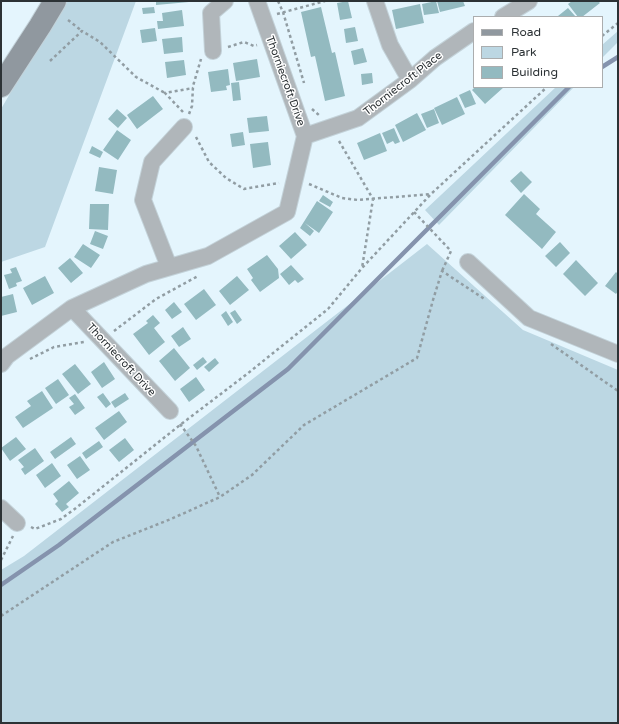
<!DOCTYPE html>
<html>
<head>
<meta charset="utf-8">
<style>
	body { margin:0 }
	#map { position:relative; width:619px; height:724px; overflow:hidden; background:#e4f5fd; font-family:"Varela Round",sans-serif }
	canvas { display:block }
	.frame { position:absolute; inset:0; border:2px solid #2c3235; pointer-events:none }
	.legend { position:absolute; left:473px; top:16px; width:130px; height:72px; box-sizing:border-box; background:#fff; border:1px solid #abadae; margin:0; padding:5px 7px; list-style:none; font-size:12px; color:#2c3235 }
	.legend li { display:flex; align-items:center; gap:8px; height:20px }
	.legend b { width:20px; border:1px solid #abadae }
</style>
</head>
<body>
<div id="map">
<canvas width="619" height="724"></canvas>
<div class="frame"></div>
<ul class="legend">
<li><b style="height:5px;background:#90989f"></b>Road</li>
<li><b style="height:11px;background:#bcd7e3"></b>Park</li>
<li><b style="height:11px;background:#93bac0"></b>Building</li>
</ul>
</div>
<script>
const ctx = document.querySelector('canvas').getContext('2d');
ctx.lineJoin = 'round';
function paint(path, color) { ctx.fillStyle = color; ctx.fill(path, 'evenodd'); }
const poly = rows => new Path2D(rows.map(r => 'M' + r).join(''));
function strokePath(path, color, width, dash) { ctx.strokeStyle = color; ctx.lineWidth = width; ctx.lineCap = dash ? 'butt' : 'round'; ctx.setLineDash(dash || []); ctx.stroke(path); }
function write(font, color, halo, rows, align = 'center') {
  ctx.font = font + ' "Varela Round",sans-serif'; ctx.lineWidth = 3; ctx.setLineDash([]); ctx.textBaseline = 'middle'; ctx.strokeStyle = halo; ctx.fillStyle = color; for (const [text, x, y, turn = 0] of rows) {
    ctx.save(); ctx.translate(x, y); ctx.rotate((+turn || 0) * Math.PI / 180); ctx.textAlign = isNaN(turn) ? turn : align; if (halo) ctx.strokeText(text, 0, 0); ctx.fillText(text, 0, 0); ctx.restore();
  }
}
paint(poly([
	[64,1,136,1,45,247,1,262,1,109],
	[618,31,618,42,602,58,602,45],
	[556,87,574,87,439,225,425,210],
	[427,244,523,330,618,370,618,723,1,723,1,570,24,556]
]), '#bcd7e3');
strokePath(poly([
	[602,67,618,57],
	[1,585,59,545,288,369,569,87]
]), '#8593ad', 4.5);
paint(poly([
	[156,1,189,1,189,2,156,5],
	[348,1,352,18,340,20,337,3],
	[436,1,439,13,424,15,422,4],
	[437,1,463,1,465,6,440,12],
	[572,1,598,1,600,3,582,17,578,17,568,4],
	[420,4,424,23,396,29,392,10],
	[154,7,155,13,143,14,142,8],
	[321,7,332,53,335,52,345,96,325,101,315,56,311,57,301,12],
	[568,8,576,17,558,17,558,16],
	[182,10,184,26,158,29,157,21,163,21,162,13],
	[355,27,358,41,346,43,344,29],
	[155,28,157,41,142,43,140,30],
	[182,37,183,52,164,54,162,39],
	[363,48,367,62,354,65,351,51],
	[257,59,260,77,236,81,233,63],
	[184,60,186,75,167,78,165,62],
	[228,69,230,85,226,86,227,90,211,92,208,72],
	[372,73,373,83,362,85,361,74],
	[239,82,241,100,233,101,231,83],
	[475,87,504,87,485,104,472,90],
	[470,90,476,104,465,108,459,95],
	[153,96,163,109,137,129,127,115],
	[457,97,465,114,442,125,434,108],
	[117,109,127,118,118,128,108,119],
	[434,109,439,123,427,128,421,114],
	[417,113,426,130,403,142,395,125],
	[267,116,269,131,249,133,247,118],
	[394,128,400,142,395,144,393,141,387,144,382,133],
	[117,130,131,140,118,160,103,150],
	[243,132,245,145,232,147,230,134],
	[380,133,387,151,364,160,357,143],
	[268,142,271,165,253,168,250,144],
	[92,146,103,152,100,158,89,153],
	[99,167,117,170,113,194,95,191],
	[521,171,532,182,521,193,510,181],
	[524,194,540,209,536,214,556,232,542,249,505,215],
	[323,195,333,202,330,207,319,201],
	[317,201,333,212,319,233,305,223,314,231,310,236,300,228],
	[90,204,109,204,108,230,89,229],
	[95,231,108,236,103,249,90,244],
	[295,232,307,245,291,259,279,246],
	[560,242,570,253,556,267,545,256],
	[83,244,100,255,91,268,74,257],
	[267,255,278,269,279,278,260,292,251,280,253,278,247,269],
	[70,258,83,273,71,283,58,268],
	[576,260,598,283,585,296,563,274],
	[291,265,304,279,298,283,295,280,289,285,280,274],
	[16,267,22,281,16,283,17,286,9,289,4,275,12,273,10,269],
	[616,272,618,274,618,291,616,294,605,286],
	[45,276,54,293,32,305,23,288],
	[237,276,249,290,230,305,219,291],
	[204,289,216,305,196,320,184,304],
	[13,294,17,312,1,316,1,297],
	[174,302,182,312,172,319,165,310],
	[235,310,242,320,237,324,230,313],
	[226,311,233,322,228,326,221,315],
	[153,315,160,323,154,328,165,342,149,355,133,334,148,323,146,321],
	[183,327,191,339,179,347,171,336],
	[174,348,190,368,175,381,159,361],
	[203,357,207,362,197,370,193,365],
	[215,358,219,363,209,372,204,367],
	[104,362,115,379,102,388,91,372],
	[75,364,91,384,78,394,62,374],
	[196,377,205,390,189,402,180,389],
	[58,379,69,395,56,404,45,388],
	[42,391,53,408,23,428,15,417,31,406,27,401],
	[103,393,111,404,106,408,97,397],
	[125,393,129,399,115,408,111,402],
	[75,394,85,408,75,415,69,407,74,404,69,398],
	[119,411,127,422,104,440,95,428],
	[16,437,26,449,10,461,1,448],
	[71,437,76,444,55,459,50,452],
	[125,438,134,450,119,462,109,450],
	[99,441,103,447,86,459,82,453],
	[35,448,44,461,25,475,21,469,24,467,18,460],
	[80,456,90,470,77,479,67,465],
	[52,463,61,476,45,488,36,475],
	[69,481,79,493,66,504,69,507,62,512,55,504,58,501,53,494]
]), '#93bac0');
const street = poly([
	[375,1,390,45,410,80],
	[503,17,529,1],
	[213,51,211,13,225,1],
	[305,136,358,118,410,80,435,58,474,31],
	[468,262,529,318,618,354],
	[169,267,143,200,152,162,184,127],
	[72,308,170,411],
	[1,364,7,356,72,308,146,274,208,256,287,212,305,136,257,1],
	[1,508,17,523]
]);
const secondary = poly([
	[1,86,40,26,55,1]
]);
strokePath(street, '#c3d2d9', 18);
strokePath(secondary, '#c3d2d9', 24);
strokePath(poly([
	[278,1,283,12,304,83],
	[277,14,325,1],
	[68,20,82,31],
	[602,36,618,23],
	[228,47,244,42,254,46,257,45],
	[50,61,82,31,100,42,136,77,165,93],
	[312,109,320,116],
	[183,112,165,93,193,88],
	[189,114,192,106,193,86,201,59],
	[196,137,209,162,226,178,244,189,279,183],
	[339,141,373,199,362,268],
	[309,184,342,198,358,200,431,194],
	[414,212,451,251,442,271],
	[114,331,156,299,198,276],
	[551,344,618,391],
	[30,359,54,347,84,342],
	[180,424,196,446,220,497],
	[31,527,35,529,61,519,76,508,180,425,247,374,328,309,362,268,431,194,547,87],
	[1,560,13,536],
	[1,616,113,542,171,519,220,497,252,475,304,425,417,358,433,300,442,271,486,300]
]), '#919da3', 2.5, [3, 3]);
strokePath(street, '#b0b6ba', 16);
strokePath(secondary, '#90989f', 22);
write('11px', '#2c3235', '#fff', [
	["Thorniecroft Drive",285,81,70],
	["Thorniecroft Place",403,84,-38],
	["Thorniecroft Drive",121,360,47]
]);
</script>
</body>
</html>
